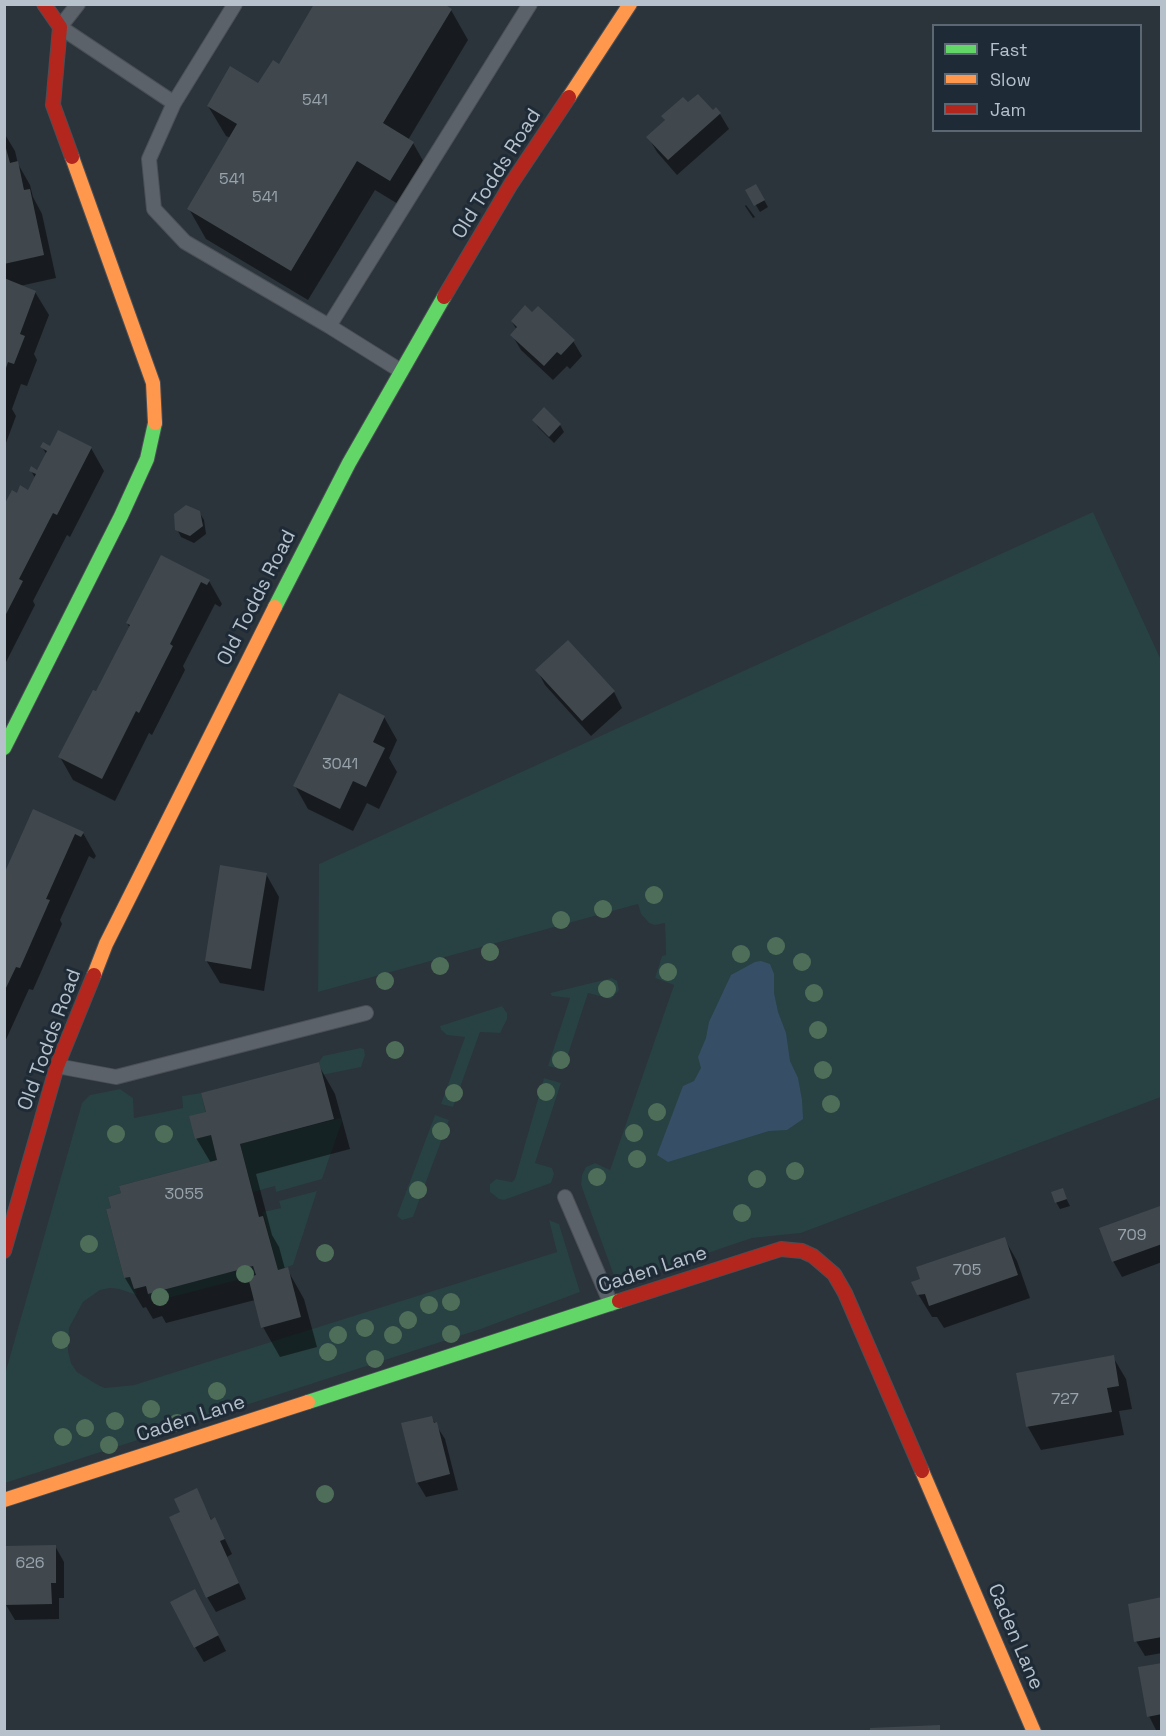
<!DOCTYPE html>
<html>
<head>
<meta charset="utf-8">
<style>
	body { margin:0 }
	#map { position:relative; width:1166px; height:1736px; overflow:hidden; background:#2b333b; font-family:"Space Grotesk",sans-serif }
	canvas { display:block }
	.frame { position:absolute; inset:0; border:6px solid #b6c1cc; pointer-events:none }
	.legend { position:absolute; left:932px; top:24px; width:210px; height:108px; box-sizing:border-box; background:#1e2b37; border:2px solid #5b6773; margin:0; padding:8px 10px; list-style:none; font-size:18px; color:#b6c1cc }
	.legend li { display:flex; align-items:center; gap:12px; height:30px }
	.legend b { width:30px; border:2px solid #5b6773 }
</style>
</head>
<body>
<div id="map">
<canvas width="1166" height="1736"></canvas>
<div class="frame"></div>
<ul class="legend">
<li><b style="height:8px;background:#63d668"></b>Fast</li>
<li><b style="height:8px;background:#ff974d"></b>Slow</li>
<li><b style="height:8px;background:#b3261e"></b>Jam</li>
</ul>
</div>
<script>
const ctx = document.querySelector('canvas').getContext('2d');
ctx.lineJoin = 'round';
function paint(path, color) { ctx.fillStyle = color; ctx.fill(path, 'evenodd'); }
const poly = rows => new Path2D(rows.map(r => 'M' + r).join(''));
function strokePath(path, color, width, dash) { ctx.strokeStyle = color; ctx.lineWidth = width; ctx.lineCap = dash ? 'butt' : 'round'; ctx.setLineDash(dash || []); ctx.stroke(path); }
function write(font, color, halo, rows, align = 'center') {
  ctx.font = font + ' "Space Grotesk",sans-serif'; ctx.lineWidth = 6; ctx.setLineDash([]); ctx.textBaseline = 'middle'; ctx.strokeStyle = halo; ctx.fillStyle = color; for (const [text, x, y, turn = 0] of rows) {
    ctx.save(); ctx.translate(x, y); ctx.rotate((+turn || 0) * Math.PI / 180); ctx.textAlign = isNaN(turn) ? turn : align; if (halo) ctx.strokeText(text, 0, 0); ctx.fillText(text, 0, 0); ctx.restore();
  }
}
paint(poly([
	[1093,512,1161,660,1161,1097,801,1233,752,1238,620,1283,614,1276,581,1185,582,1175,586,1167,595,1163,610,1170,674,985,655,978,662,956,666,955,665,923,655,925,649,923,641,914,638,904,318,992,319,864],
	[612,978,617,981,619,990,611,999,588,993,563,1070,548,1066,570,998,552,996,550,993],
	[502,1006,507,1013,507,1019,500,1033,480,1032,453,1107,441,1104,465,1037,447,1035,441,1030,440,1026],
	[360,1048,364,1049,365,1055,361,1067,322,1075,319,1062,323,1056],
	[544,1078,561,1083,535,1163,552,1168,554,1174,551,1183,504,1200,499,1199,490,1192,490,1184,496,1179,512,1182,515,1179],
	[120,1089,133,1098,134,1118,183,1108,182,1096,201,1093,217,1160,119,1186,121,1193,108,1197,111,1208,106,1209,124,1278,130,1277,137,1295,119,1289,110,1288,100,1290,83,1302,69,1328,68,1351,71,1363,77,1372,98,1385,105,1388,134,1385,557,1252,549,1220,559,1224,580,1292,481,1329,5,1483,5,1374,82,1103,90,1095],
	[435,1115,449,1120,413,1217,402,1220,397,1216],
	[341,1118,342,1121,322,1179,276,1192,275,1186,253,1192,240,1144],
	[317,1191,293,1265,278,1270,263,1212,281,1208,279,1201],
	[253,1266,256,1275,152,1302,148,1294]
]), '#284142');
paint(poly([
	[761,961,770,964,774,974,774,993,778,1012,786,1033,790,1061,798,1078,802,1100,803,1119,787,1130,769,1131,668,1162,657,1155,683,1086,694,1081,701,1068,698,1057,706,1038,709,1022,731,975,755,962]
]), '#364f66');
paint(poly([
	[451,10,468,40,408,140,413,143,430,173,408,210,375,190,308,300,206,239,189,209,231,138,226,136,208,106,259,85,279,66],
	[688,104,720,114,729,129,677,175,657,152,648,137,666,121,663,117],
	[4,133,15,151,18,164,30,185,33,197,42,214,56,278,20,286,35,292,49,315,34,354,37,360,27,386,21,384,12,409,16,416,6,443,4,442],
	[756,186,768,207,760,212,747,190],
	[746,205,755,217,753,218,745,206],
	[512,322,573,341,582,356,570,369,567,366,553,380,521,350,512,335,517,330],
	[544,410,560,425,564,432,554,443,538,427,534,420],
	[42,447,91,448,104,471,70,537,67,535,33,601,35,605,4,666,4,508,17,495,29,492,36,479,31,471,38,472,47,455],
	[199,512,204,520,206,534,194,543,181,537,177,529],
	[161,557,209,581,222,604,220,607,215,604,183,666,185,670,152,735,149,733,115,801,73,780,60,757,97,693,130,628,127,623],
	[568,642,614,692,622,708,591,736,545,685,537,670],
	[384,717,397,740,389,758,397,772,379,809,367,803,353,831,308,809,295,786],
	[34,811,83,833,96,856,94,859,89,856,60,920,62,924,33,990,29,989,4,1044,4,888,7,884,4,878],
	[266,874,279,897,264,991,220,983,206,960],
	[318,1064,335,1094,350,1149,256,1174,272,1235,279,1247,285,1269,287,1269,304,1299,317,1347,280,1357,263,1327,255,1300,166,1323,162,1316,153,1319,146,1307,143,1308,125,1278,107,1210,211,1163,196,1138,208,1113],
	[1062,1190,1070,1206,1060,1209,1056,1202],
	[1159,1208,1162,1211,1162,1262,1122,1277,1113,1261],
	[1004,1238,1017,1261,1030,1298,944,1328,937,1317,932,1317,918,1294],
	[1113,1357,1126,1379,1132,1409,1119,1411,1124,1435,1041,1450,1028,1427,1018,1374],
	[431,1417,445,1439,458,1490,426,1497,417,1482],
	[196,1490,212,1521,215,1519,223,1535,232,1554,227,1557,246,1599,216,1612,207,1597,182,1512],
	[55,1546,64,1562,64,1598,59,1598,59,1619,15,1620,6,1605],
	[1162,1599,1162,1653,1145,1656,1136,1641],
	[203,1606,226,1651,204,1662,195,1647],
	[1162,1665,1162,1732,1157,1732,1149,1716]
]), '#0007');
paint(poly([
	[314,4,444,4,452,9,383,123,414,142,390,181,357,161,291,271,187,209,237,124,207,106,230,66,258,83,273,60,279,64],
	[698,94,713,110,716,107,721,113,668,160,646,137,665,120,661,116,683,97,688,102],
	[4,141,10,163,18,161,24,190,30,189,44,255,4,264],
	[756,184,765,200,754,206,745,190],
	[4,278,36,291,20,334,25,336,14,364,8,362,5,371],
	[525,305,532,312,538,306,575,340,561,355,557,352,544,366,510,335,517,327,511,321],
	[544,407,561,424,549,437,532,420],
	[58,430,92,447,57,515,53,513,19,579,23,581,4,618,4,505,12,490,17,493,20,485,28,490,36,474,29,471,31,466,37,470,47,451,40,447,43,442,50,446],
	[186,505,200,511,203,526,190,536,175,530,174,514],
	[161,555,210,580,207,585,201,582,170,644,173,646,139,713,136,711,102,779,58,757,93,690,96,691,130,625,126,623],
	[568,640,615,691,582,721,535,670],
	[339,693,385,716,373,742,385,748,366,787,353,781,340,809,293,786],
	[33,809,84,832,81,837,75,834,46,899,50,900,20,968,16,967,4,992,4,885,6,881,4,874],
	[220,865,267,873,251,969,205,961],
	[319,1062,334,1119,240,1144,259,1217,263,1216,278,1270,288,1267,301,1317,261,1328,248,1277,256,1275,253,1266,148,1294,146,1286,134,1289,130,1277,124,1278,106,1209,111,1208,108,1197,121,1193,119,1186,217,1160,211,1135,195,1139,189,1116,206,1112,201,1093],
	[1063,1188,1067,1199,1055,1203,1051,1192],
	[1160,1206,1162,1244,1112,1262,1099,1228],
	[1005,1237,1018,1275,929,1306,925,1294,917,1295,911,1282,920,1279,916,1267],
	[1114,1355,1119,1386,1107,1388,1112,1412,1026,1427,1016,1373],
	[432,1416,434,1423,437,1422,450,1474,416,1483,401,1423],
	[197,1488,211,1520,215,1517,225,1539,220,1541,239,1583,206,1598,169,1517,180,1512,174,1499],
	[56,1545,56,1583,51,1583,52,1604,4,1605,4,1546],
	[195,1589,219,1635,194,1648,170,1602],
	[1162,1597,1162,1637,1134,1642,1128,1604],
	[1162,1663,1162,1714,1147,1717,1138,1667],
	[940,1725,940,1732,870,1732,870,1728]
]), '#40484e');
const lane = poly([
	[78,4,60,27,174,103,149,159,154,209,185,242,329,326,401,371],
	[174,103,235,4],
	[329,326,530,4],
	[57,1066,116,1077,366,1013],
	[565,1197,611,1304]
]);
const fast = poly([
	[275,607,349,463,444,297],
	[4,748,121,516,147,459,155,423],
	[308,1402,619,1301]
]);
const slow = poly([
	[569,97,630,4],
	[72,157,153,383,155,423],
	[94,975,106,944,275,607],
	[922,1471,1034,1732],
	[4,1500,308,1402]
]);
const jam = poly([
	[44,4,60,27,53,105,72,157],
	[444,297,511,184,569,97],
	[4,1251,57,1066,94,975],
	[619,1301,781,1249,802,1251,813,1256,834,1274,845,1293,922,1471]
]);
strokePath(lane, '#4a4f55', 16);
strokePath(fast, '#4a4f55', 16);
strokePath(slow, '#4a4f55', 16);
strokePath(jam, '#4a4f55', 16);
strokePath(lane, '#5c6269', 14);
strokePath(fast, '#63d668', 14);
strokePath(slow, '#ff974d', 14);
strokePath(jam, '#b3261e', 14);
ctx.fillStyle = '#4f6e59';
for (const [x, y] of [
	[654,895],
	[603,909],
	[561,920],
	[776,946],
	[490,952],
	[741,954],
	[802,962],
	[440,966],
	[668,972],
	[385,981],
	[607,989],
	[814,993],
	[818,1030],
	[395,1050],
	[561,1060],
	[823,1070],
	[546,1092],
	[454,1093],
	[831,1104],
	[657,1112],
	[441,1131],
	[634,1133],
	[116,1134],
	[164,1134],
	[637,1159],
	[795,1171],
	[597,1177],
	[757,1179],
	[418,1190],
	[742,1213],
	[89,1244],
	[325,1253],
	[245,1274],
	[160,1297],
	[451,1302],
	[429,1305],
	[408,1320],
	[365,1328],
	[451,1334],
	[338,1335],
	[393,1335],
	[61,1340],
	[328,1352],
	[375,1359],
	[217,1391],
	[151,1409],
	[115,1421],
	[177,1423],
	[85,1428],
	[63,1437],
	[109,1445],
	[325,1494]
]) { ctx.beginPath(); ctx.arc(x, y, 9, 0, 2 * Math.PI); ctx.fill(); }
write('16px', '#98a3ac', null, [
	["541",315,101],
	["541",232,180],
	["541",265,198],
	["3041",340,765],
	["3055",184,1195],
	["709",1132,1236],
	["705",967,1271],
	["727",1065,1400],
	["626",30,1564]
]);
write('20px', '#b6c1cc', '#1e2b37', [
	["Old Todds Road",497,174,-58],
	["Old Todds Road",257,598,-63],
	["Old Todds Road",50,1040,-70],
	["Caden Lane",653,1270,-18],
	["Caden Lane",191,1419,-18],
	["Caden Lane",1015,1637,67]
]);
</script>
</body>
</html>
